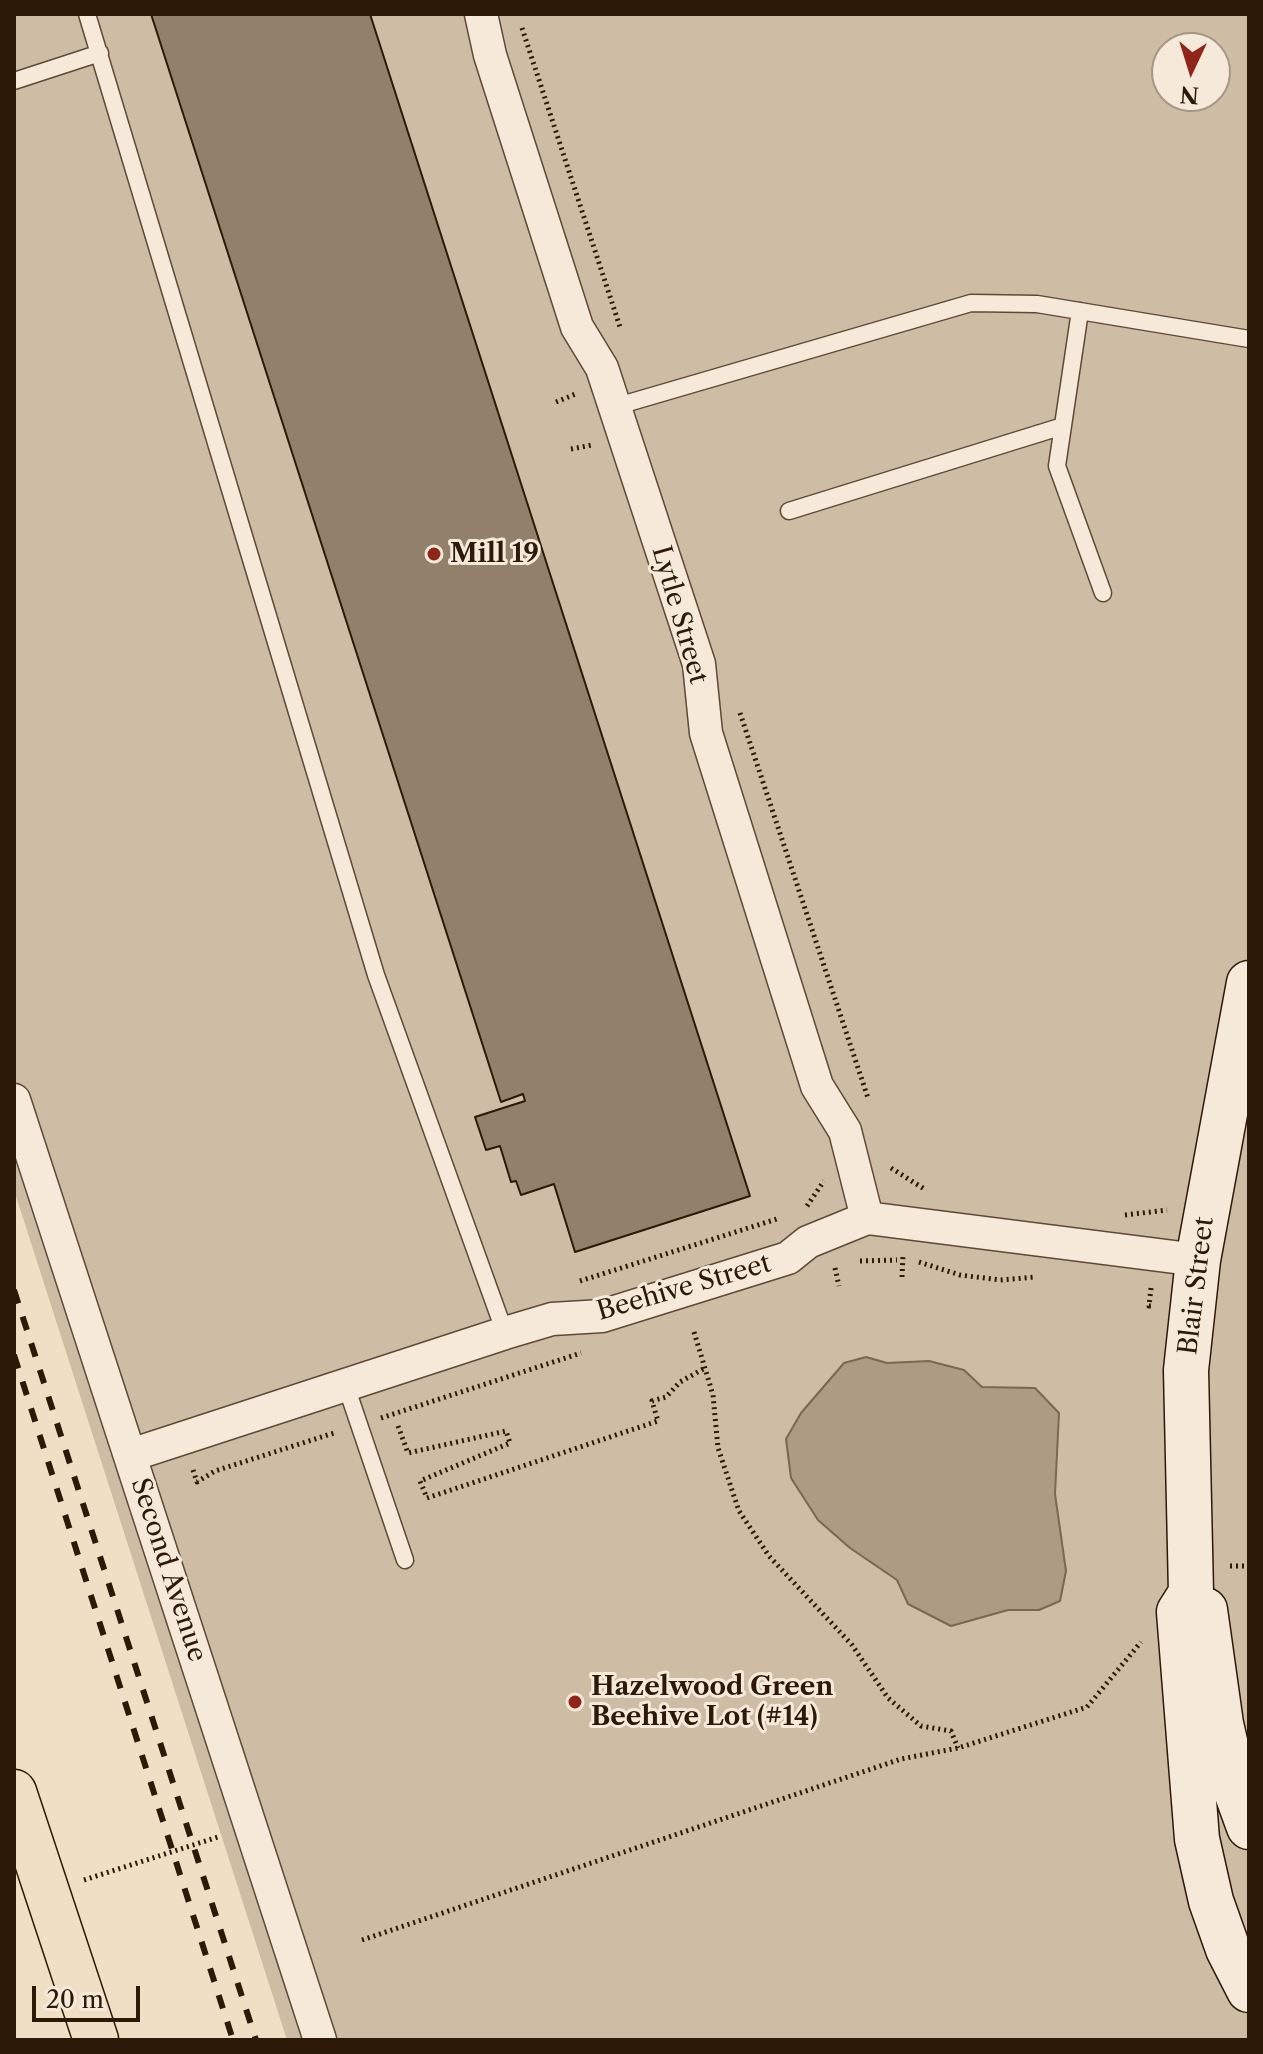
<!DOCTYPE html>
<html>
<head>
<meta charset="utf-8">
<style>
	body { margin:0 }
	#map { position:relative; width:1263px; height:2054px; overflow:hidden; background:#efdfc5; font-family:"Libre Caslon Text",serif }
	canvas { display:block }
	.frame { position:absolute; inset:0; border:16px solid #2c1907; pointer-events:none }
	.north { position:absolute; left:1151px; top:32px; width:80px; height:80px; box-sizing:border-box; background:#f5ead9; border:2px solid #a59685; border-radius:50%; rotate:184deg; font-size:22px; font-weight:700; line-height:32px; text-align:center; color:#2c1907 }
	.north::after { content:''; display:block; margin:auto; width:28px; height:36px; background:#8f2418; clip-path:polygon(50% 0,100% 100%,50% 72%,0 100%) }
	.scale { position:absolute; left:32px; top:1986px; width:108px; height:36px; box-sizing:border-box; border:4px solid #2c1907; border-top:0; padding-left:10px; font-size:24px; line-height:28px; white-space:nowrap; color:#2c1907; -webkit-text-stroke:6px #f5ead9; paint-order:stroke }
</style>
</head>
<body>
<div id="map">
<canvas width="1263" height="2054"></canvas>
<div class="frame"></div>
<div class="north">N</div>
<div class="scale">20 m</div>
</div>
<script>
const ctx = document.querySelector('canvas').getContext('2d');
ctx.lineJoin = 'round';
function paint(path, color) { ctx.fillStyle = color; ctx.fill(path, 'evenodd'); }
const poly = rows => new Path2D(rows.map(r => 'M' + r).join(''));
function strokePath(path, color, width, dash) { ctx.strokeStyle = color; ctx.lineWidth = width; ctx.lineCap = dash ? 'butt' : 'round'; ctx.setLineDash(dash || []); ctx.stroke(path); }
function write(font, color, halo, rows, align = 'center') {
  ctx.font = font + ' "Libre Caslon Text",serif'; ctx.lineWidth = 6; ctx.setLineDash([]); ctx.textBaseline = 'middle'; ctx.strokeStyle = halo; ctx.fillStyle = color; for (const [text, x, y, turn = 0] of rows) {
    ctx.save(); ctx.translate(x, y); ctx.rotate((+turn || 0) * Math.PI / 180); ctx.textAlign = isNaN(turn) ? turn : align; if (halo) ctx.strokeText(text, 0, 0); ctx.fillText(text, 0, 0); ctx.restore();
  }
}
paint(poly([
	[14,14,1249,14,1249,2040,287,2040,14,1190],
	[1167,48,1215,48,1215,96,1167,96]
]), '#cebda5');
const water = poly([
	[866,1357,887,1363,929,1361,964,1370,982,1387,1035,1388,1059,1413,1055,1494,1066,1571,1060,1601,1039,1610,1008,1610,951,1626,908,1604,897,1580,850,1548,818,1520,791,1478,786,1439,801,1413,844,1363,866,1357]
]);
paint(water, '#ad9c84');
strokePath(water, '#796852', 2);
const building = poly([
	[151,14,370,14,750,1196,575,1252,554,1184,521,1195,516,1181,511,1182,500,1146,486,1150,475,1117,525,1101,523,1094,501,1102,151,14]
]);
paint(building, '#91806a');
strokePath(building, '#2c1907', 2);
const lane = poly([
	[87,14,376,975,505,1333],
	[14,81,100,53],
	[1080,311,1057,466,1103,593],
	[614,407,971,303,1037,304,1249,339],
	[789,511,1063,426],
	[346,1386,405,1560]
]);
const street = poly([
	[481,14,490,55,577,327,602,368,699,664,706,733,817,1086,845,1131,867,1218],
	[14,1100,320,2040],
	[131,1455,505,1333,552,1319,602,1316,788,1258,808,1242,867,1218,1198,1260]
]);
const secondary = poly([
	[1249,983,1198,1260,1186,1370,1191,1593,1179,1612,1197,1839,1211,1901,1228,1949,1249,1990],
	[1205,1610,1221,1724,1237,1794,1249,1827]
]);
const primary = poly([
	[14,1792,96,2040]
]);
strokePath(lane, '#5d4a36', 19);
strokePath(street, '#5d4a36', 35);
strokePath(secondary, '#2c1907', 47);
strokePath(primary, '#2c1907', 47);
strokePath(poly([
	[522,28,620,327],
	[556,402,578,393],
	[571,449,592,445],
	[740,713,868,1098],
	[891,1168,926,1190],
	[807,1206,824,1181],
	[1125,1215,1167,1210],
	[860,1261,897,1260],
	[919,1262,960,1275,1000,1280,1035,1277],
	[835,1268,839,1286],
	[902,1277,903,1255],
	[580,1281,780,1218],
	[1151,1288,1149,1306,1154,1306],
	[694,1332,713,1395,718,1448,739,1511,769,1556,852,1645,888,1698,921,1726,951,1731,958,1748],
	[381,1418,581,1353],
	[398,1426,408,1453,506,1431,510,1443,420,1481,427,1498,658,1421,652,1401,666,1397,680,1382,705,1368],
	[193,1470,197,1482,215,1471,337,1432],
	[1230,1566,1249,1566],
	[362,1940,901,1759,958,1748,1087,1707,1141,1642]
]), '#2c1907', 5, [2, 4]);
strokePath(lane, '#f5ead9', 16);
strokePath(street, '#f5ead9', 32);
strokePath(secondary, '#f5ead9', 44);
strokePath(primary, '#efdfc5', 44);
strokePath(poly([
	[14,1290,256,2040],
	[14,1355,233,2040]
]), '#2c1907', 6, [14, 14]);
strokePath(poly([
	[84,1880,218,1837]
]), '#2c1907', 5, [2, 4]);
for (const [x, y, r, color] of [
	[434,554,8,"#8f2418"],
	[575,1702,8,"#8f2418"]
]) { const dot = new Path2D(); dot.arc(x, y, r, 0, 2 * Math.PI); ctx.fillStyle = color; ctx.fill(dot); strokePath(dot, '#f5ead9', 3); }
write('bold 26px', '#2c1907', '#f5ead9', [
	["Mill 19",450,554],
	["Hazelwood Green",591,1687],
	["Beehive Lot (#14)",591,1717]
], 'left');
write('26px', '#2c1907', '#f5ead9', [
	["Lytle Street",679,615,74],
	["Blair Street",1197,1286,-83],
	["Beehive Street",684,1288,-16],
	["Second Avenue",168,1570,72]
]);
</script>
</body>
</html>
